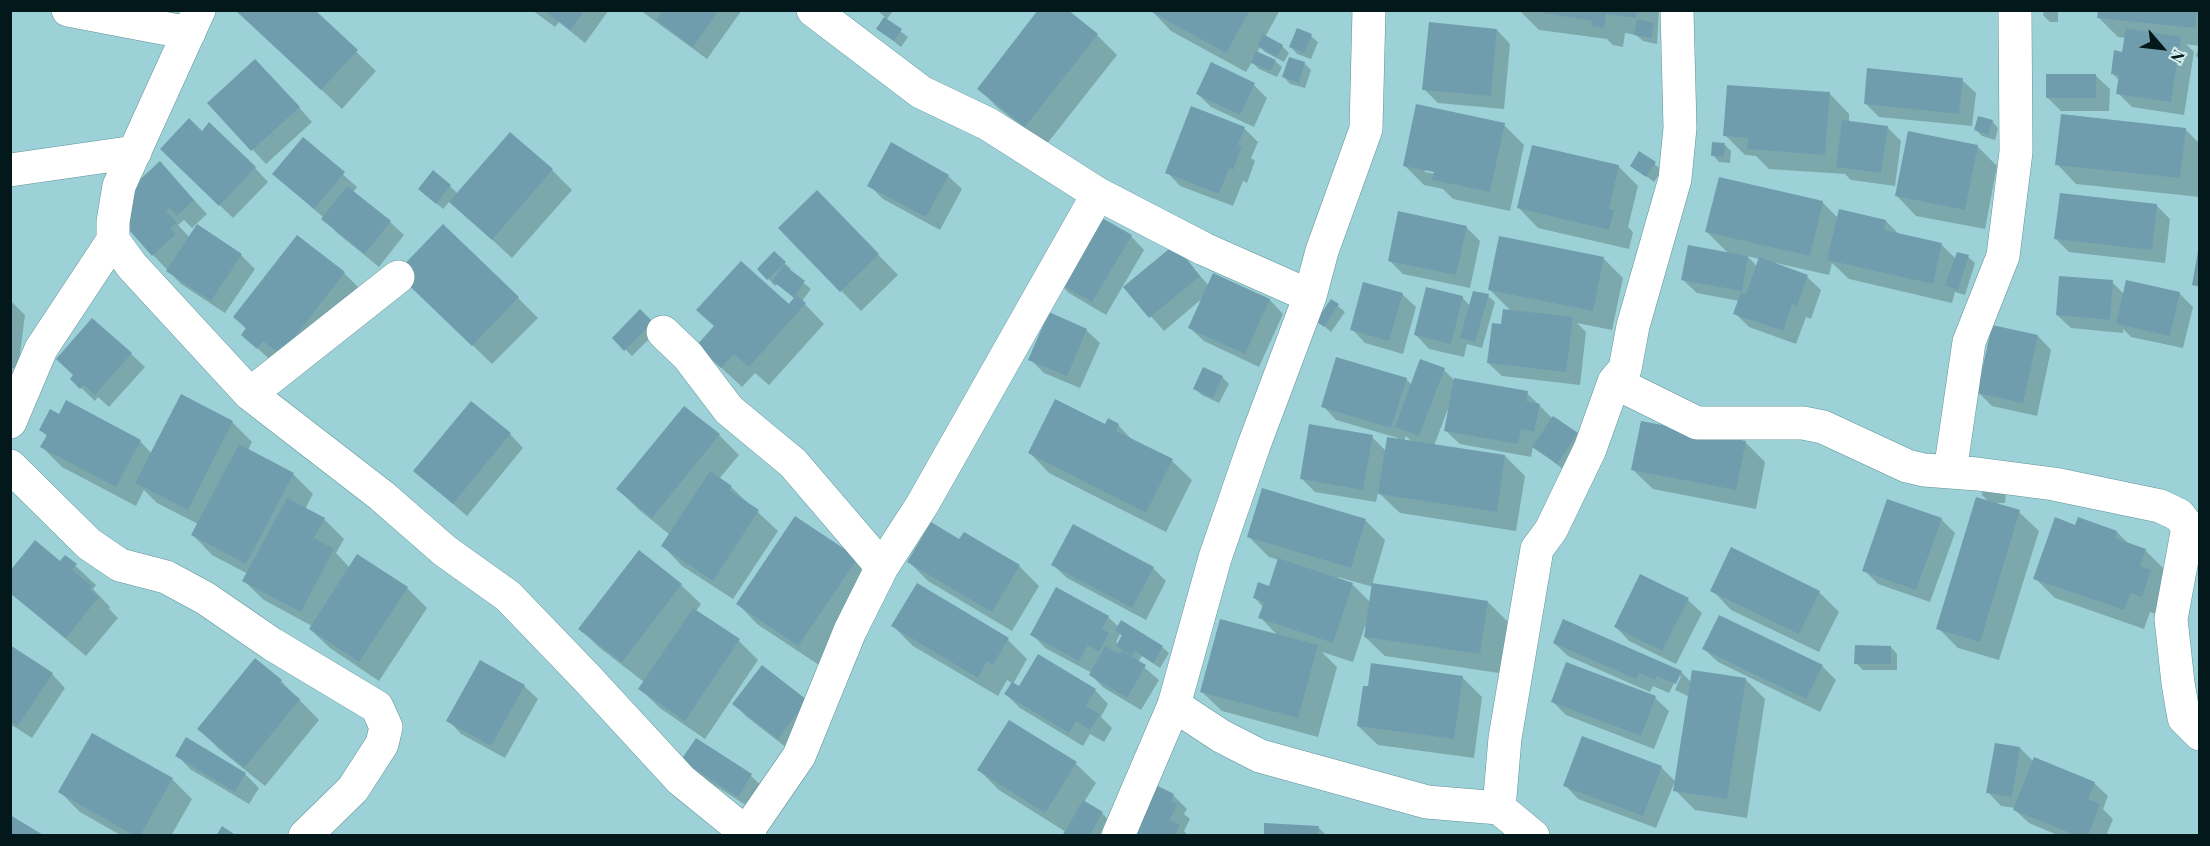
<!DOCTYPE html>
<html>
<head>
<meta charset="utf-8">
<style>
	body { margin:0 }
	#map { position:relative; width:2210px; height:846px; overflow:hidden; background:#9cd2d7; font-family:"Playfair Display",serif }
	canvas { display:block }
	.frame { position:absolute; inset:0; border:12px solid #03181a; pointer-events:none }
	.north { position:absolute; left:2132px; top:18px; width:60px; height:60px; -webkit-text-stroke:4px #d3edef; paint-order:stroke; rotate:118deg; font-size:16px; font-weight:700; line-height:24px; text-align:center; color:#03181a }
	.north::after { content:''; display:block; margin:auto; width:21px; height:27px; background:#03181a; clip-path:polygon(50% 0,100% 100%,50% 72%,0 100%) }
</style>
</head>
<body>
<div id="map">
<canvas width="2210" height="846"></canvas>
<div class="frame"></div>
<div class="north">N</div>
</div>
<script>
const ctx = document.querySelector('canvas').getContext('2d');
ctx.lineJoin = 'round';
function paint(path, color) { ctx.fillStyle = color; ctx.fill(path, 'evenodd'); }
const poly = rows => new Path2D(rows.map(r => 'M' + r).join(''));
function strokePath(path, color, width, dash) { ctx.strokeStyle = color; ctx.lineWidth = width; ctx.lineCap = dash ? 'butt' : 'round'; ctx.setLineDash(dash || []); ctx.stroke(path); }
paint(poly([
	[313,10,376,71,342,109,254,27],
	[532,10,609,10,585,43,559,22,555,27],
	[640,10,742,10,707,59],
	[877,10,894,10,886,20,908,37,901,47,878,29,886,18],
	[1280,10,1265,37,1282,46,1289,53,1284,62,1265,52,1260,47,1257,53,1275,61,1282,67,1277,77,1259,69,1252,62,1246,72,1171,31,1152,11],
	[1519,10,1659,10,1657,44,1643,41,1636,35,1625,33,1623,47,1613,45,1607,39,1539,30],
	[2044,10,2058,10,2058,22,2050,22,2043,15],
	[2099,10,2200,10,2200,59,2196,56,2199,46,2186,44,2194,52,2184,115,2132,107,2118,93,2120,81,2112,73,2124,53,2126,38,2118,37,2098,17],
	[1298,30,1311,36,1318,42,1311,59,1297,54,1291,47],
	[1497,30,1510,44,1504,109,1438,103,1424,89],
	[1097,35,1117,55,1046,145,998,108,979,89],
	[1304,63,1311,70,1305,88,1290,84,1284,77],
	[269,74,312,122,266,164,209,103],
	[2096,76,2110,89,2109,111,2061,111,2047,97],
	[1962,80,1976,93,1972,126,1879,117,1865,103],
	[1254,85,1267,98,1254,127,1211,107,1198,94],
	[1830,94,1849,114,1849,123,1887,127,1901,141,1895,186,1851,180,1845,174,1769,169,1756,156,1745,155,1725,135],
	[1992,121,1998,128,1995,140,1982,136,1976,130],
	[1504,125,1524,145,1510,211,1453,199,1443,189,1424,185,1404,165],
	[1425,169,1441,172,1441,175,1425,172],
	[1244,128,1258,142,1251,158,1255,161,1247,183,1243,181,1233,206,1180,186,1167,172],
	[2185,129,2200,144,2200,197,2076,184,2057,164],
	[202,133,255,168,268,182,233,218,175,162],
	[303,139,357,187,353,192,390,222,404,235,379,267,336,232,324,218,274,174],
	[1724,144,1731,151,1730,163,1719,162,1713,155],
	[1977,146,1997,166,1985,229,1916,216,1897,196],
	[1640,153,1662,170,1654,182,1632,165],
	[1618,166,1638,186,1628,227,1633,232,1629,249,1538,228,1519,208],
	[552,170,572,190,512,258,450,201,443,209,427,195,450,186,458,194],
	[948,176,962,189,940,230,883,199,869,185],
	[173,177,207,214,192,228,184,220,178,225,190,238,241,255,255,269,225,313,181,284,153,255],
	[817,192,898,275,861,311,780,228],
	[1822,202,1839,219,1886,221,1900,235,1942,245,1956,259,1968,257,1975,263,1965,295,1955,292,1952,303,1849,279,1832,263,1829,275,1776,263,1776,265,1807,277,1821,290,1811,319,1806,317,1796,344,1749,327,1735,313,1739,301,1697,293,1683,280,1729,254,1707,232],
	[1747,256,1760,259,1757,267,1754,263],
	[2156,205,2170,219,2165,263,2069,252,2056,239],
	[1466,227,1480,241,1470,288,1403,274,1389,260],
	[1131,236,1144,250,1106,315,1069,293,1055,279],
	[298,237,344,273,364,293,278,367,243,335,247,330,235,317],
	[1174,246,1209,286,1214,275,1270,300,1283,314,1259,367,1204,341,1190,328,1204,297,1164,331,1125,287],
	[774,253,791,269,789,271,811,289,802,301,824,324,769,385,755,373,742,387,698,346,789,306,795,299,777,284,775,286,759,269],
	[1604,259,1623,278,1612,330,1577,323,1586,332,1580,385,1502,376,1488,363,1502,326,1511,311,1489,289],
	[2112,282,2124,294,2179,293,2193,307,2183,348,2131,337,2123,329,2123,333,2071,328,2057,315],
	[418,292,518,298,538,318,492,364],
	[1402,294,1416,307,1403,354,1365,343,1352,329],
	[1488,296,1495,302,1482,348,1467,344,1464,357,1429,349,1416,335,1462,297,1470,306],
	[10,300,25,315,18,369,10,368],
	[1332,301,1345,312,1331,332,1318,321],
	[640,312,659,329,632,356,614,338],
	[1086,330,1100,343,1080,388,1044,373,1030,359],
	[2038,336,2051,350,2037,416,1992,406,1979,393],
	[131,354,145,367,109,407,98,397,95,401,72,379],
	[1444,370,1455,381,1527,393,1553,419,1577,434,1584,441,1564,470,1533,446,1531,457,1460,444,1446,431,1449,406,1434,446,1505,456,1525,476,1516,531,1400,513,1378,492,1376,502,1315,492,1301,478,1372,437,1387,452,1397,440,1398,438,1336,420,1323,406,1406,379,1412,385],
	[1406,436,1412,442,1404,441],
	[1222,377,1229,384,1219,403,1202,395,1195,389],
	[182,396,232,422,252,442,248,450,293,474,313,494,305,509,324,519,344,539,336,553,350,568,358,556,407,588,427,608,379,681,330,648,310,629,312,626,264,600,244,581,248,574,212,555,193,535,198,524,157,503,144,490,136,506,62,467,42,447,48,437,41,430,59,416,140,441,152,454],
	[685,408,719,435,739,455,719,479,731,487,778,531,733,599,682,566,663,546,670,535,638,509,618,489],
	[1109,420,1119,426,1134,442,1172,461,1192,480,1166,532,1049,473,1030,453,1105,426],
	[510,434,523,448,467,516,415,471],
	[1745,442,1765,462,1756,509,1653,489,1633,470],
	[1983,484,2006,493,2005,503,1990,503,1982,495],
	[2019,512,2039,531,1999,660,1958,648,1938,628],
	[1941,519,1955,533,1930,602,1878,584,1864,570],
	[1365,520,1385,540,1372,585,1488,602,1508,622,1499,673,1385,656,1365,637,1367,626,1365,626,1353,662,1322,652,1337,667,1318,737,1222,711,1202,692,1279,637,1260,617,1263,607,1255,598,1270,588,1279,560,1269,557,1249,537],
	[1338,577,1373,587,1370,602,1353,585,1338,580],
	[2076,527,2117,532,2130,545,2145,550,2165,570,2161,582,2170,591,2162,616,2150,612,2144,629,2055,598,2035,578],
	[960,541,1019,566,1039,586,1012,631,928,581,909,562],
	[639,552,681,585,701,604,696,611,739,641,758,660,705,739,660,708,640,689,644,682,600,648,580,629],
	[66,557,96,585,93,589,110,607,109,609,118,618,86,656,10,593,60,563],
	[857,559,876,578,819,665,757,624,738,604],
	[1053,565,1153,568,1166,581,1146,620,1067,578],
	[1641,576,1688,600,1702,613,1676,664,1629,641,1616,627],
	[1712,590,1819,592,1839,612,1819,652,1731,610],
	[1108,617,1119,627,1162,647,1169,653,1160,668,1142,656,1138,662,1159,680,1141,710,1104,688,1091,675,1092,673,1045,648,1032,634],
	[1120,634,1123,637,1118,644,1116,642],
	[893,626,1008,640,1027,659,1013,684,1007,680,998,696,913,646],
	[1554,643,1681,672,1692,683,1745,679,1765,699,1747,818,1695,810,1675,790,1690,697,1675,690,1681,676,1678,676,1669,693,1653,686,1650,692,1568,656],
	[10,647,52,674,65,688,32,738,10,724],
	[1891,647,1897,654,1897,670,1863,670,1856,663],
	[1704,649,1822,666,1836,680,1820,712,1718,662],
	[255,660,281,681,319,720,265,786,219,749,199,729],
	[1462,677,1482,697,1474,758,1378,745,1358,726],
	[524,686,538,699,505,758,461,734,448,720],
	[1020,688,1095,690,1108,704,1101,717,1112,728,1104,742,1090,734,1083,746,1020,708,1006,694],
	[1655,698,1669,711,1654,749,1566,715,1553,702],
	[806,701,792,752,747,717,734,704],
	[187,739,245,774,259,788,249,804,190,769,177,755],
	[696,740,751,776,765,789,752,809,697,774,683,760],
	[2020,748,2034,762,2094,783,2108,796,2103,809,2113,819,2106,836,2060,836,2029,823,2015,810,2016,808,2001,806,1988,792],
	[1076,764,1096,783,1084,802,1102,813,1108,820,1099,836,1064,836,1066,832,999,790,979,770],
	[1661,767,1675,781,1656,828,1578,799,1565,785],
	[172,779,192,799,171,836,122,836,80,812,60,792],
	[1173,795,1187,809,1184,814,1190,819,1184,831,1188,836,1134,835],
	[1318,827,1327,836,1265,836]
]), '#0003');
paint(poly([
	[235,10,315,10,358,50,321,90],
	[549,10,585,10,570,30,547,13],
	[663,10,719,10,693,47,656,20],
	[1038,10,1068,10,1098,34,1025,127,977,89],
	[1148,10,1250,10,1226,53],
	[1525,10,1637,10,1636,18,1606,14,1604,28,1591,26,1592,21],
	[2098,10,2197,10,2195,28,2097,18],
	[884,17,902,29,894,41,876,29],
	[1637,19,1654,23,1651,38,1634,35],
	[1429,22,1497,29,1491,96,1422,90],
	[1297,28,1312,34,1304,53,1289,47],
	[2126,28,2181,37,2171,102,2116,94,2119,75,2111,74,2114,50,2122,52],
	[1263,34,1283,45,1277,57,1257,46],
	[1256,51,1276,60,1271,71,1251,63],
	[1289,57,1305,62,1299,83,1282,77],
	[255,59,300,107,251,151,207,103],
	[1211,62,1255,83,1240,115,1196,94],
	[1867,68,1963,78,1959,114,1864,104],
	[2046,74,2096,74,2096,98,2046,98],
	[1727,85,1830,92,1825,155,1747,149,1748,138,1723,136],
	[1416,104,1505,123,1490,192,1432,180,1434,172,1403,166],
	[1191,106,1245,127,1238,145,1242,146,1233,170,1229,168,1219,194,1165,173],
	[2061,114,2186,128,2180,178,2055,165],
	[1978,116,1993,120,1988,135,1974,130],
	[189,118,202,131,209,122,256,167,219,206,160,149],
	[1842,120,1888,126,1881,173,1836,167],
	[1908,131,1978,145,1965,210,1895,196],
	[510,132,553,169,492,240,449,202],
	[303,137,345,172,314,209,272,174],
	[891,142,949,175,926,217,867,186],
	[1712,142,1725,143,1724,157,1711,156],
	[1532,145,1619,165,1609,209,1614,210,1609,230,1517,208],
	[1639,151,1656,162,1646,177,1630,166],
	[160,161,194,200,177,216,170,208,166,211,177,223,170,228,176,234,152,256,115,214,121,197],
	[433,170,451,185,436,204,418,189],
	[1719,177,1823,201,1810,256,1705,232],
	[347,186,391,221,365,254,321,219],
	[817,190,879,254,840,292,778,228],
	[2060,193,2157,204,2152,250,2054,239],
	[1839,209,1886,220,1884,230,1942,243,1933,284,1827,260],
	[1398,211,1467,226,1456,275,1388,261],
	[1093,213,1132,235,1092,302,1053,280],
	[197,224,242,254,211,301,166,271],
	[443,224,519,297,472,346,396,273],
	[297,235,345,272,281,355,263,341,257,349,241,335,246,328,233,317],
	[1499,236,1604,257,1593,311,1488,290],
	[1175,244,1200,276,1149,318,1123,287],
	[1688,245,1748,256,1742,291,1681,280],
	[774,251,786,262,767,280,757,269],
	[2198,251,2200,251,2200,287,2192,285],
	[1957,252,1969,255,1958,290,1945,285],
	[1759,257,1808,275,1797,306,1792,304,1783,331,1733,314,1741,292,1746,294],
	[741,261,789,304,796,295,806,303,749,367,734,354,721,368,696,346,714,326,696,310],
	[784,265,805,281,794,297,772,281],
	[1213,273,1270,299,1245,354,1188,328],
	[2059,276,2113,280,2110,320,2056,315],
	[2126,280,2180,292,2170,336,2116,324],
	[1363,282,1403,293,1389,341,1350,330],
	[1426,287,1463,296,1451,344,1414,335],
	[1473,291,1489,294,1475,342,1460,338],
	[1331,299,1339,304,1324,327,1316,321],
	[640,309,653,322,624,351,612,338],
	[1503,309,1573,317,1566,372,1487,363,1492,323,1501,324],
	[1049,312,1087,329,1067,376,1028,360],
	[92,318,132,353,95,395,84,385,80,389,70,379,73,375,56,359],
	[1992,325,2038,335,2023,403,1977,393],
	[1336,357,1407,378,1391,428,1321,407],
	[1420,359,1445,368,1419,436,1395,427],
	[1203,367,1223,376,1213,398,1193,389],
	[1454,378,1528,391,1526,401,1540,404,1534,432,1521,429,1518,444,1444,431],
	[181,394,233,421,188,510,135,483],
	[1055,399,1105,424,1108,418,1119,424,1116,431,1173,459,1146,513,1028,453],
	[66,400,141,440,116,487,40,447,47,435,39,430,50,409,59,414],
	[471,401,511,433,453,504,413,471],
	[684,406,720,434,652,518,616,489],
	[1553,416,1578,433,1557,464,1532,447],
	[1641,421,1746,441,1736,490,1631,470],
	[1309,424,1373,435,1363,490,1300,479],
	[1387,437,1505,455,1497,512,1378,494],
	[239,444,294,473,246,564,191,535],
	[710,471,732,486,729,490,759,510,713,581,661,546],
	[1262,488,1366,519,1351,568,1247,537],
	[1976,497,2020,510,1980,642,1936,629],
	[287,498,325,518,314,538,334,549,301,612,242,581],
	[1887,499,1942,518,1916,590,1862,571],
	[795,516,858,558,798,646,736,604],
	[2055,517,2075,525,2078,517,2117,531,2115,538,2146,549,2140,566,2151,570,2142,597,2131,593,2124,610,2033,579],
	[931,522,959,539,964,532,1020,565,992,612,907,562],
	[1073,524,1154,567,1132,608,1051,565],
	[35,540,60,561,65,555,77,564,72,570,92,586,89,589,99,597,66,638,10,593,10,571],
	[1731,547,1820,591,1799,634,1710,591],
	[639,550,682,584,622,662,578,629],
	[357,554,408,587,359,662,309,629],
	[1278,558,1353,583,1333,643,1258,618,1264,602,1253,598,1258,582,1269,586],
	[1640,574,1689,598,1662,651,1614,627],
	[917,583,1009,638,993,665,987,661,978,678,891,626],
	[1372,583,1488,601,1480,654,1364,637],
	[1056,587,1109,616,1102,629,1109,633,1099,652,1088,645,1079,661,1030,635],
	[693,608,740,639,685,721,638,689],
	[1719,615,1823,665,1806,699,1702,649],
	[1220,619,1318,645,1298,718,1200,692],
	[1563,619,1682,671,1676,684,1657,676,1655,680,1639,673,1636,679,1553,643],
	[1121,620,1163,646,1153,663,1135,651,1132,656,1116,646,1122,635,1115,631],
	[10,645,53,673,18,726,10,721],
	[1855,645,1891,646,1891,664,1854,664],
	[1105,646,1120,654,1122,651,1146,665,1127,698,1089,675],
	[1038,654,1096,689,1086,706,1100,714,1090,730,1076,721,1069,733,1004,694,1012,682,1019,686],
	[255,658,282,680,280,683,300,699,244,768,197,729],
	[480,660,525,685,491,746,446,721],
	[1566,662,1656,696,1641,736,1551,702],
	[1371,663,1463,676,1454,739,1357,726,1363,686,1368,686],
	[762,665,807,700,778,739,732,704],
	[1692,670,1746,678,1727,799,1673,791],
	[1009,720,1077,762,1045,813,977,770],
	[92,733,173,778,140,836,135,836,58,792],
	[1582,736,1662,766,1643,816,1563,786],
	[186,737,246,773,235,792,175,756],
	[696,738,752,774,738,797,681,760],
	[1995,743,2020,747,2012,797,1986,793],
	[2034,757,2095,782,2088,799,2100,804,2088,836,2078,836,2013,810],
	[1156,785,1174,794,1171,801,1177,804,1170,820,1180,825,1175,836,1133,836],
	[1083,800,1103,812,1089,836,1062,836],
	[10,815,45,836,10,836],
	[1264,823,1319,826,1318,836,1264,836],
	[222,826,237,836,216,836]
]), '#6f9dae');
const minor = poly([
	[68,10,189,33],
	[813,10,921,92,988,124,1098,194,1204,249,1310,296],
	[10,170,135,152],
	[113,240,132,266,250,394,382,496,445,551,508,596,586,677,681,780,750,836],
	[663,332,688,356,729,410,793,463,882,567],
	[1614,382,1697,423,1803,423,1823,427,1907,466,1924,470,1977,474,2054,484,2160,506,2179,515,2188,527,2171,619,2178,683,2184,718,2200,734],
	[250,394,398,277],
	[10,422,41,349,113,240,113,222,119,186,199,10],
	[10,466,89,544,120,565,166,577,205,598,272,644,377,707,386,727,382,744,353,789,305,836],
	[1950,472,1969,342,2003,256,2016,152,2015,10],
	[1174,705,1221,736,1260,756,1427,802,1499,808],
	[746,833,799,756,850,631,882,567,922,505,1098,194],
	[1118,836,1174,705,1215,558,1254,445,1310,296,1322,251,1366,129,1369,10],
	[1533,836,1499,808,1505,738,1537,549,1551,530,1590,449,1614,382,1625,369,1633,326,1675,179,1680,128,1677,10]
]);
strokePath(minor, '#5f9398', 34);
strokePath(minor, '#fff', 33);
</script>
</body>
</html>
